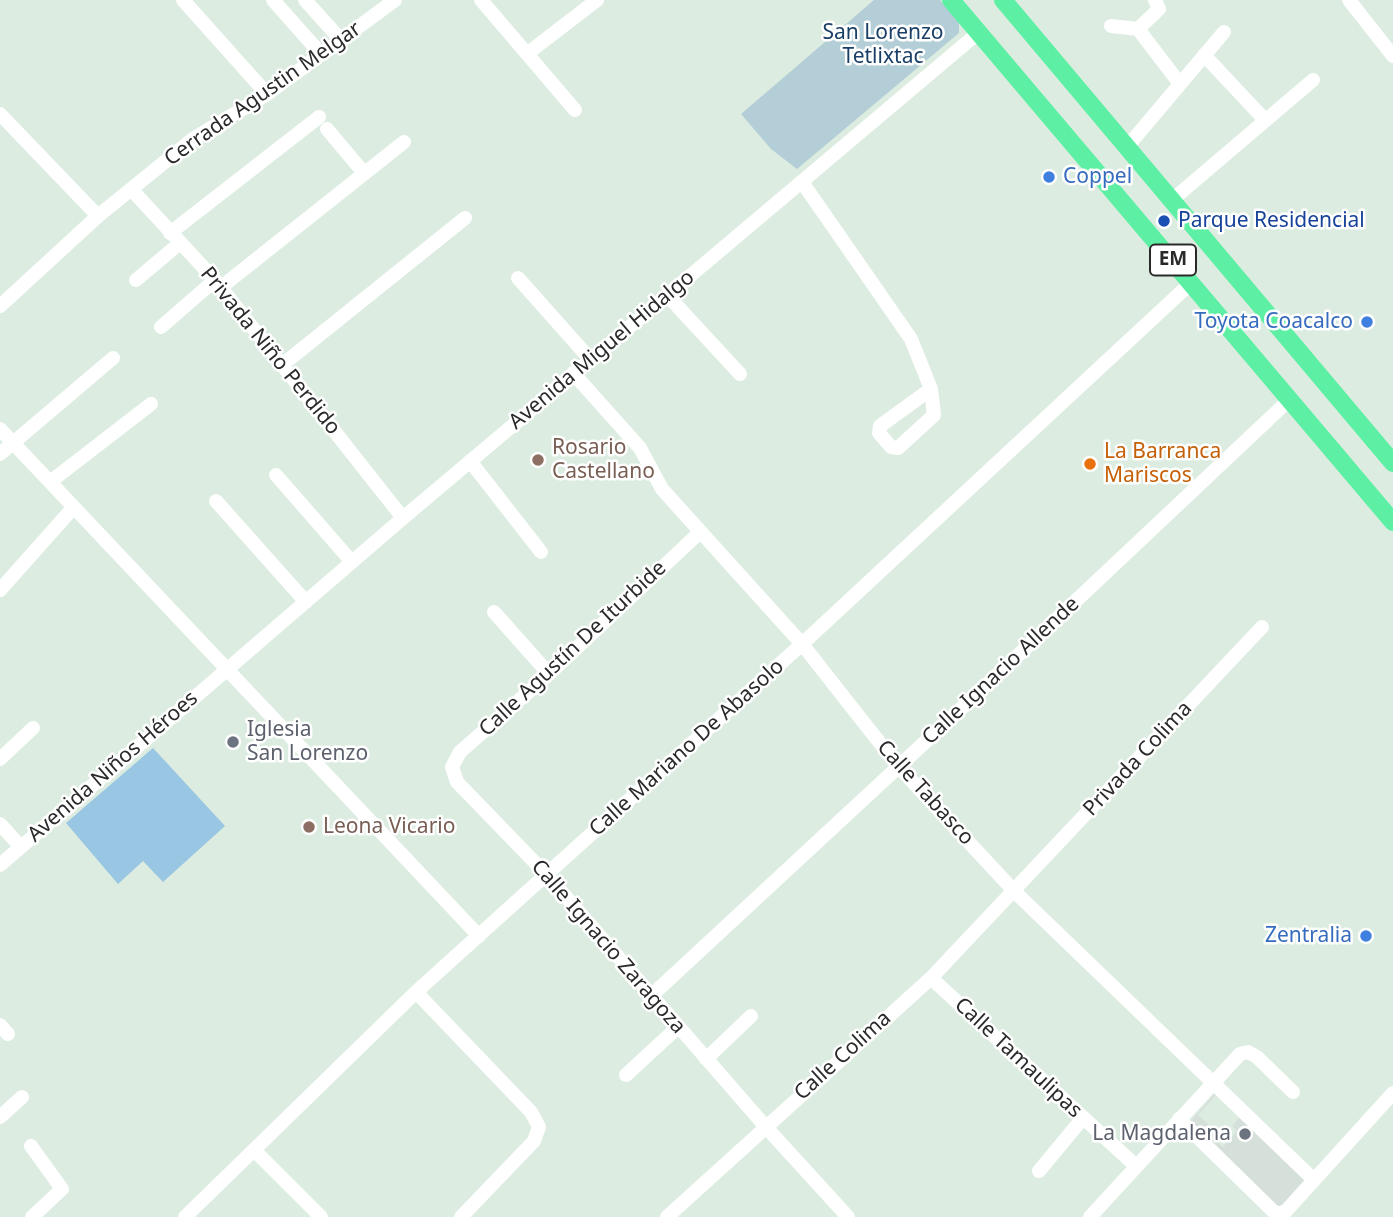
<!DOCTYPE html>
<html>
<head>
<meta charset="utf-8">
<style>
	body { margin:0 }
	canvas { display:block; background:#dcece0 }
</style>
</head>
<body>
<canvas width="1393" height="1217"></canvas>
<script>
const ctx = document.querySelector('canvas').getContext('2d');
ctx.lineJoin = 'round';
function paint(path, color) { ctx.fillStyle = color; ctx.fill(path, 'evenodd'); }
const poly = rows => new Path2D(rows.map(r => 'M' + r).join(''));
function strokePath(path, color, width, dash) { ctx.strokeStyle = color; ctx.lineWidth = width; ctx.lineCap = dash ? 'butt' : 'round'; ctx.setLineDash(dash || []); ctx.stroke(path); }
function write(font, color, halo, rows, align = 'center') {
  ctx.font = font + ' "Noto Sans",sans-serif'; ctx.lineWidth = 5; ctx.setLineDash([]); ctx.textBaseline = 'middle'; ctx.strokeStyle = halo; ctx.fillStyle = color; for (const [text, x, y, turn = 0] of rows) {
    ctx.save(); ctx.translate(x, y); ctx.rotate((+turn || 0) * Math.PI / 180); ctx.textAlign = isNaN(turn) ? turn : align; if (halo) ctx.strokeText(text, 0, 0); ctx.fillText(text, 0, 0); ctx.restore();
  }
}
paint(poly([
	[153,748,225,826,163,882,143,861,118,884,66,823]
]), '#98c6e3');
paint(poly([
	[874,0,940,0,959,22,959,33,797,169,771,149,741,114]
]), '#b3ced6');
paint(poly([
	[1217,1091,1310,1180,1279,1211,1187,1125],
	[1217,1094,1240,1116,1232,1126,1237,1131,1223,1147,1218,1142,1223,1137,1198,1115]
]), '#d6e0da');
strokePath(poly([
	[183,0,267,94],
	[273,0,321,54],
	[305,0,341,40],
	[481,0,575,110],
	[1349,0,1393,56],
	[1111,26,1138,29,1180,84],
	[1138,29,1159,9,1155,0],
	[528,53,597,0],
	[1204,55,1265,120],
	[0,114,98,216],
	[327,129,364,173],
	[1127,147,1224,32],
	[802,182,911,339,931,389,934,415,898,448,891,447,879,433,880,426,931,389],
	[131,189,215,280,403,518],
	[1172,200,1313,80],
	[170,233,319,117],
	[518,278,590,359],
	[136,280,180,243],
	[220,288,404,142],
	[667,295,740,374],
	[0,306,98,216,193,139,267,94,395,0],
	[161,327,215,280],
	[282,365,465,218],
	[573,373,640,448,662,489,802,644,898,766,1015,892,1314,1180],
	[0,429,479,936],
	[0,454,113,358],
	[470,461,541,552],
	[276,475,352,562],
	[50,482,151,404],
	[216,501,306,602],
	[699,533,549,674,460,752,452,767,457,782,547,875,765,1126,848,1217],
	[0,590,73,508],
	[494,612,549,674],
	[0,759,33,728],
	[0,824,21,847],
	[0,865,403,518,978,33],
	[931,978,1136,1166],
	[416,992,531,1112,539,1127,534,1141,461,1217],
	[651,996,978,693,1288,401],
	[0,1025,8,1034],
	[706,1059,751,1016],
	[626,1075,678,1027],
	[0,1117,22,1097],
	[1179,1119,1273,1211,1279,1214,1286,1211,1393,1093],
	[31,1146,62,1189,32,1217],
	[254,1150,321,1217],
	[1039,1171,1083,1118],
	[185,1217,416,992,802,644,1192,282],
	[667,1217,931,978,1262,627],
	[1090,1217,1240,1054,1248,1052,1257,1057,1293,1092]
]), '#fff', 14);
strokePath(poly([
	[951,0,1393,522],
	[1003,0,1393,463]
]), '#5df0a4', 18);
for (const [x, y, r, color] of [
	[1049,177,7,"#3f7fe0"],
	[1164,221,7,"#1a4fb4"],
	[1367,322,7,"#3f7fe0"],
	[538,460,7,"#8d6e63"],
	[1090,464,7,"#e8710a"],
	[233,742,7,"#6b7280"],
	[309,827,7,"#8d6e63"],
	[1366,936,7,"#3f7fe0"],
	[1245,1134,7,"#6b7280"]
]) { const dot = new Path2D(); dot.arc(x, y, r, 0, 2 * Math.PI); ctx.fillStyle = color; ctx.fill(dot); strokePath(dot, '#fff', 2.5); }
for (const [x, y, w] of [
	[1173,260,46]
]) { const box = new Path2D(); box.roundRect(x - w / 2, y - 15.5, w, 31, 5); ctx.fillStyle = '#fff'; ctx.fill(box); strokePath(box, '#2a2a2a', 2); }
write('bold 19px', '#2a2a2a', null, [
	["EM",1173,260]
]);
write('21px', '#1a3f67', '#fff', [
	["San Lorenzo",883,33],
	["Tetlixtac",883,57]
]);
write('21px', '#2a2a2a', '#fff', [
	["Cerrada Agustin Melgar",263,94,-35],
	["Avenida Miguel Hidalgo",602,350,-40],
	["Privada Niño Perdido",270,351,51],
	["Calle Agustín De Iturbide",573,649,-43],
	["Calle Ignacio Allende",1001,671,-43],
	["Calle Mariano De Abasolo",687,748,-42],
	["Privada Colima",1138,759,-47],
	["Avenida Niños Héroes",113,767,-41],
	["Calle Tabasco",925,793,48],
	["Calle Ignacio Zaragoza",608,947,49],
	["Calle Colima",843,1056,-42],
	["Calle Tamaulipas",1018,1058,43]
]);
write('21px', '#366cbe', '#fff', [
	["Coppel",1063,177,"left"],
	["Toyota Coacalco",1353,322],
	["Zentralia",1352,936]
], 'right');
write('21px', '#164399', '#fff', [
	["Parque Residencial",1178,221]
], 'left');
write('21px', '#785e54', '#fff', [
	["Rosario",552,448],
	["Castellano",552,472],
	["Leona Vicario",323,827]
], 'left');
write('21px', '#c56008', '#fff', [
	["La Barranca",1104,452],
	["Mariscos",1104,476]
], 'left');
write('21px', '#5b616d', '#fff', [
	["Iglesia",247,730],
	["San Lorenzo",247,754],
	["La Magdalena",1231,1134,"right"]
], 'left');
</script>
</body>
</html>
